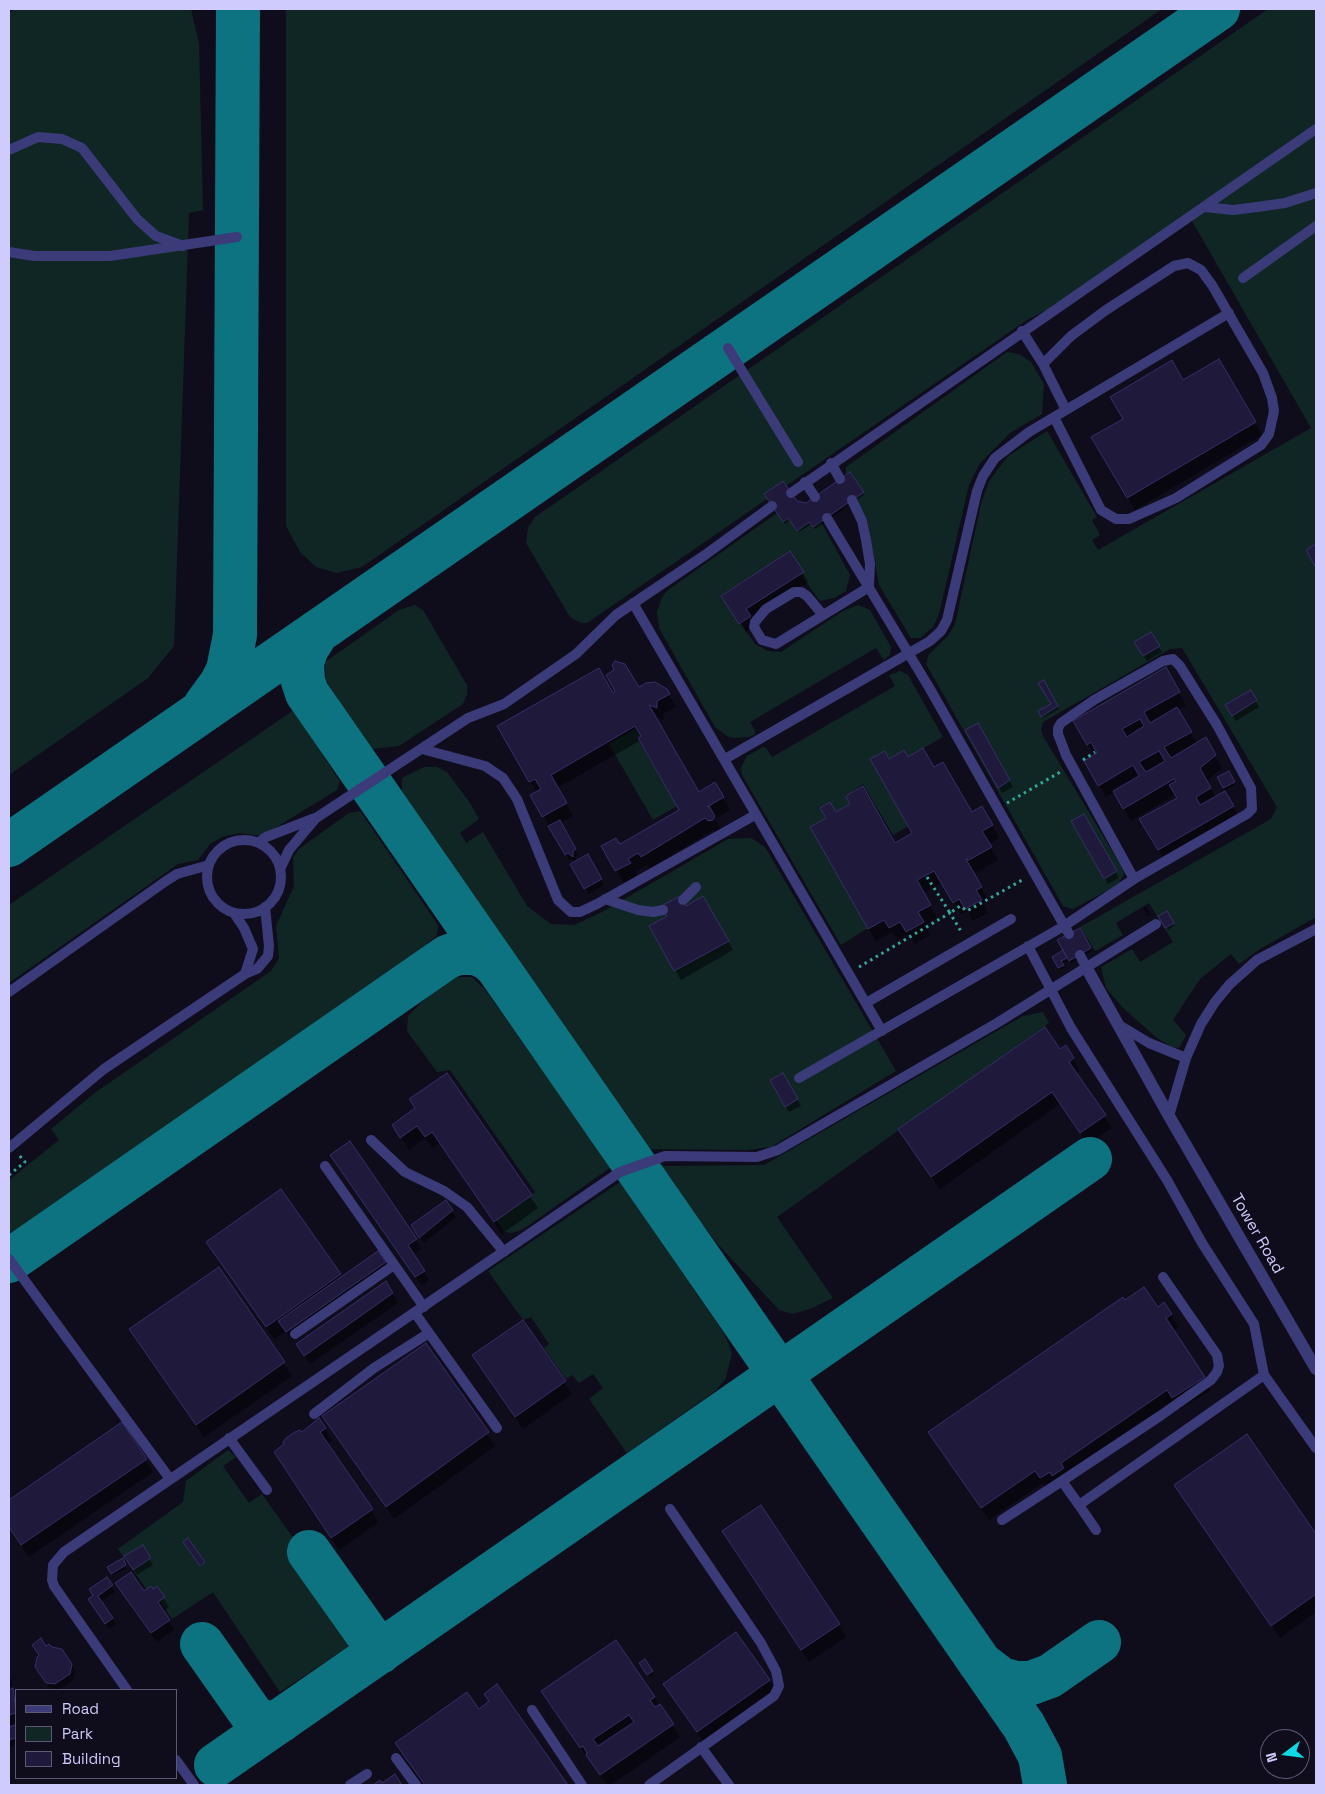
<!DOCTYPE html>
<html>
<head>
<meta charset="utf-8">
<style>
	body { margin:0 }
	#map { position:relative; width:1325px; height:1794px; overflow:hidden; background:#0f0d1c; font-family:"Space Grotesk",sans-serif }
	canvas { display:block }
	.frame { position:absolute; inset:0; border:10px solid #cfcbfc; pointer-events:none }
	.legend { position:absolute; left:15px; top:1689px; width:162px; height:90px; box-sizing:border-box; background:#0f0d1c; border:1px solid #5c5976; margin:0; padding:6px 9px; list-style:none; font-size:15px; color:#cfcbfc }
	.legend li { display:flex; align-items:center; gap:10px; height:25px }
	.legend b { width:25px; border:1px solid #5c5976 }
	.north { position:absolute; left:1260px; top:1729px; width:50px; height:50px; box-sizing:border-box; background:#0f0d1c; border:1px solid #5c5976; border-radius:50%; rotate:255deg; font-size:14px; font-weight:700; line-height:20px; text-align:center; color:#cfcbfc }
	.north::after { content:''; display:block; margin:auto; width:18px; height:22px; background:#0ed9e5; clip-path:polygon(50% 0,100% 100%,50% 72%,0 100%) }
</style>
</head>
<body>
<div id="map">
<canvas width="1325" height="1794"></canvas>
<div class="frame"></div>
<ul class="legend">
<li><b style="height:6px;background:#3b3b79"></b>Road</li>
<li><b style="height:14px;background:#102624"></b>Park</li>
<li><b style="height:14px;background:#1f1a3c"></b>Building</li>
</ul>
<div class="north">N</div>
</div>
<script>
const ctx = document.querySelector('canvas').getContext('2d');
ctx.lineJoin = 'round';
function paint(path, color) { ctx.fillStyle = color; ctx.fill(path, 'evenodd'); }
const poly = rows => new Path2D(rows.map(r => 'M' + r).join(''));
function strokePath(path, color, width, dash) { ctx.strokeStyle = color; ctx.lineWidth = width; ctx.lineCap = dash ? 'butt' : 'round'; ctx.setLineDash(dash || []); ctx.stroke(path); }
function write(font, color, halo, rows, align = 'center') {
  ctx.font = font + ' "Space Grotesk",sans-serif'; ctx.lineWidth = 4; ctx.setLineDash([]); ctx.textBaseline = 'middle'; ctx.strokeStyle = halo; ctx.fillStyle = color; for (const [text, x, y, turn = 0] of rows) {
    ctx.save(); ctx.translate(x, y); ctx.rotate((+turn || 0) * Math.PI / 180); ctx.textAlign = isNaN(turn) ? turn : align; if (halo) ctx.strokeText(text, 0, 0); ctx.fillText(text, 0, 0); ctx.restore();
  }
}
paint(poly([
	[15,9,191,9,199,43,203,210,189,213,174,646,148,678,9,775,9,13],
	[286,9,1162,9,362,567,337,573,316,567,300,552,286,526],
	[1268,9,1316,9,1316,917,1260,949,1239,964,1231,954,1200,979,1173,1020,1186,1035,1179,1048,1172,1047,1157,1038,1122,1007,1106,988,1101,967,1132,949,1140,962,1173,942,1149,903,1116,923,1123,935,1095,951,1080,927,1271,819,1277,807,1182,648,1170,649,1043,722,1041,730,1043,736,1123,869,1124,874,1118,885,1073,909,1063,906,926,664,929,654,948,636,955,624,981,504,989,481,1008,456,1047,431,1097,517,1092,520,1100,535,1092,540,1098,550,1311,428,1188,214,1053,307,1027,320,587,623,581,623,570,617,526,543,528,528,535,517],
	[1007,352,1019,354,1031,362,1044,384,1042,414,1010,433,980,463,969,485,939,614,933,627,920,638,911,638,879,585,867,520,846,475,846,467],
	[777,513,783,522,788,518,797,531,809,522,813,527,821,522,850,575,846,591,834,598,820,601,800,574,790,551,722,595,755,644,768,651,781,652,843,611,858,605,870,610,891,647,890,655,884,660,876,648,750,722,755,731,755,734,750,737,734,738,727,736,715,727,659,628,657,612,662,597,668,590],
	[415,605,423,610,467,685,467,694,463,704,399,746,372,749,363,740,326,680,325,662,399,610],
	[900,671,908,675,943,737,908,757,889,759,885,751,871,759,910,825,893,835,863,784,851,792,856,801,871,926,841,945,742,775,741,768,747,756,763,747,766,748,772,757,895,686,889,675],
	[294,710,340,782,337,790,262,836,239,833,222,837,210,844,198,860,178,864,9,983,9,905],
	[639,726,643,734,637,738,677,806,653,820,609,744],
	[424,767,437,767,447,772,470,803,479,819,460,833,466,843,483,832,527,906,551,924,574,925,602,912,728,839,751,838,765,847,896,1071,771,1147,748,1150,649,1149,402,792,402,778],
	[360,811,438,925,437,935,423,947,13,1233,9,1231,9,1180,59,1140,51,1129,96,1092,271,971,279,958,276,926,294,886,293,858,299,849,349,813],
	[453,977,472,977,486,991,611,1167,522,1230,512,1233,504,1232,496,1220,535,1192,450,1070,437,1072,407,1031,408,1016,423,1001],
	[1043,1012,1049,1023,777,1217,833,1298,812,1308,793,1314,779,1310,716,1242,659,1166,764,1165,1023,1016],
	[620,1182,725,1335,732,1354,725,1380,714,1392,627,1453,589,1399,603,1388,593,1374,579,1383,572,1375,566,1379,544,1348,549,1344,531,1317,523,1320,488,1271],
	[228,1450,236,1457,223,1466,249,1503,262,1494,363,1637,280,1692,213,1592,172,1619,160,1601,156,1603,118,1549,183,1502,186,1481]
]), '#102624');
paint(poly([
	[1218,360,1262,435,1135,510,1093,438],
	[850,474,864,495,815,529,812,524,799,532,790,520,785,524,765,494,807,504],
	[803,573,808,582,751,619,755,626,746,632,728,605],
	[1150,633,1162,652,1147,661,1136,642],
	[1165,669,1186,705,1177,710,1197,744,1205,739,1222,768,1206,781,1216,797,1225,792,1240,819,1166,862,1141,820,1178,798,1176,794,1131,821,1115,792,1106,797,1086,761,1095,756,1074,721],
	[1043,682,1059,709,1043,718,1040,712,1052,704],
	[638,689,666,690,676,707,663,714,664,720,654,717,698,794,715,784,730,810,715,819,721,830,717,834,713,830,649,869,647,865,635,872,637,876,624,883,603,847,619,845,681,810,641,740,557,788,573,816,560,823,578,855,576,857,575,861,572,859,569,860,532,796,537,793,499,727],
	[1250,692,1259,707,1236,721,1227,706],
	[978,725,1013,787,1002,793,967,731],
	[907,759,933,769,971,814,982,808,999,838,989,844,998,860,977,872,971,871,988,900,983,903,988,913,973,921,968,911,961,915,942,883,923,893,937,918,924,925,930,935,915,944,909,934,897,940,892,932,876,941,812,827,835,814,895,844,914,833,889,761],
	[1228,773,1235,785,1226,790,1219,778],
	[1083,815,1119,878,1108,884,1072,822],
	[587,856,604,885,589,894,571,865],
	[703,897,733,950,681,980,651,927],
	[1146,907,1151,915,1147,917,1143,909],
	[1167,913,1174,926,1168,930,1160,916],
	[1079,930,1092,951,1071,963,1069,960,1062,964,1064,968,1061,970,1054,957,1065,951],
	[1060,1051,1073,1058,1080,1071,1076,1074,1112,1128,1088,1144,1060,1104,940,1189,900,1130],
	[783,1074,801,1106,789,1112,771,1081],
	[447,1075,538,1208,502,1234,440,1143,433,1148,425,1138,409,1150,393,1125,416,1109],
	[337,1165,416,1240,421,1249,413,1255,429,1280,422,1286],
	[281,1190,342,1278,385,1263,390,1272,292,1340,286,1331,274,1339,207,1242],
	[446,1202,456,1217,424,1243,416,1232],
	[218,1268,292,1376,204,1437,131,1330],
	[392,1293,398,1303,310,1364,297,1345],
	[1125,1302,1158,1309,1164,1304,1179,1327,1173,1331,1211,1390,1180,1409,1175,1402,1048,1490,1043,1483,989,1520,937,1445],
	[523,1322,572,1394,523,1429,474,1356],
	[426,1344,495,1446,394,1519,324,1416],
	[122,1424,153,1472,29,1557,9,1527,9,1501],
	[325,1428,332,1441,327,1444,379,1522,339,1550,283,1465,301,1434],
	[1246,1436,1316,1537,1316,1612,1280,1638,1175,1486],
	[730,1543,839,1625,846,1637,809,1662],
	[142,1547,153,1565,137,1575,126,1557],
	[122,1560,127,1568,113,1575,109,1567],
	[106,1579,115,1592,101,1602,116,1624,109,1629,93,1605,94,1596],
	[157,1588,169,1607,163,1612,174,1630,157,1642,122,1593,144,1592],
	[46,1648,71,1664,75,1671,73,1680,59,1690,50,1689,40,1674,41,1656],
	[644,1660,654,1674,650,1677,640,1663],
	[9,1672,13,1685,9,1687],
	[769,1681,776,1693,705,1744,665,1684],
	[496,1686,566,1785,424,1785,397,1744,478,1710,490,1702],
	[13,1690,16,1696,16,1723,9,1725,9,1691],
	[654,1697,680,1737,611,1785,607,1785,550,1704],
	[16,1727,16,1745,9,1747,9,1729]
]), '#0007');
strokePath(poly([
	[317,632,307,648,302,662,303,681,307,693,1024,1726,1040,1756,1045,1785],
	[205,706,221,684,228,670,235,635,238,9],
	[9,845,1218,9],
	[9,1261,447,957,458,953,476,953,489,959,497,967],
	[309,1552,380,1652],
	[202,1644,254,1718,267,1723,280,1721],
	[980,1663,1001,1679,1016,1683,1031,1683,1050,1676,1099,1642],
	[216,1765,1090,1159]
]), '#0e7380', 44);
const building = poly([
	[1219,359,1256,422,1127,498,1091,437,1123,419,1110,397,1172,360,1183,380,1219,359],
	[850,472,864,492,813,527,809,522,797,531,788,518,783,522,764,494,783,481,797,501,806,503,850,472],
	[1316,544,1316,568,1306,550,1316,544],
	[790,551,804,572,746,609,751,616,739,624,721,596,790,551],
	[1151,632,1160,646,1143,656,1134,642,1151,632],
	[615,661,625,664,639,687,646,683,655,682,667,689,670,694,657,701,657,708,649,705,699,792,715,782,724,797,707,807,709,806,715,816,713,820,708,821,705,818,641,857,638,853,628,859,631,863,615,871,601,846,616,838,620,844,679,810,638,738,641,736,635,726,551,775,567,803,542,817,530,795,541,789,535,779,529,782,497,726,599,668,613,693,615,691,606,675,614,670,612,665,615,661],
	[1166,667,1180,692,1144,712,1150,723,1177,707,1192,732,1164,747,1171,758,1206,737,1216,755,1200,768,1211,788,1196,797,1200,805,1225,791,1234,806,1158,850,1139,819,1177,798,1169,785,1176,781,1174,779,1123,809,1113,791,1139,776,1133,765,1098,786,1084,761,1097,753,1091,742,1087,745,1073,721,1166,667],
	[1140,719,1144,726,1127,737,1122,729,1140,719],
	[1159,751,1165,761,1146,772,1139,762,1159,751],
	[1044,680,1058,706,1041,717,1038,711,1051,704,1038,683,1044,680],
	[1251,690,1257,700,1232,716,1225,705,1251,690],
	[978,723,1010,780,998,788,965,730,978,723],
	[923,748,934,767,943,762,972,812,982,806,993,825,982,831,992,847,969,860,966,859,982,887,976,890,982,900,965,909,959,899,953,903,934,871,917,880,931,905,918,912,924,922,906,932,900,922,889,928,884,920,868,929,810,827,826,818,820,808,830,802,836,812,850,804,846,797,849,794,863,786,895,843,912,833,870,759,885,751,889,759,904,750,908,757,923,748],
	[1229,771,1235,782,1223,788,1217,777,1229,771],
	[1084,814,1117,871,1104,879,1071,821,1084,814],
	[560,820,576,849,573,851,573,857,568,853,565,855,548,826,560,820],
	[588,854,602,879,584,889,570,864,588,854],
	[680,896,686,906,703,896,729,941,674,971,649,926,667,916,661,906,680,896],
	[1167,911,1174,923,1165,928,1158,916,1167,911],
	[1080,928,1091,948,1069,961,1057,940,1080,928],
	[1063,950,1067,958,1061,961,1064,965,1058,968,1052,957,1063,950],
	[1045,1027,1060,1049,1066,1045,1074,1058,1069,1062,1106,1115,1080,1133,1052,1092,931,1177,898,1129,1045,1027],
	[447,1073,532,1195,494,1222,432,1132,425,1137,417,1126,400,1138,392,1125,415,1108,409,1099,447,1073],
	[783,1073,798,1099,785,1107,770,1080,783,1073],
	[350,1141,417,1239,408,1245,425,1271,415,1277,330,1155,350,1141],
	[281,1189,341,1274,266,1327,206,1242,281,1189],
	[446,1200,453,1210,419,1238,411,1225,446,1200],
	[378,1251,386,1262,286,1332,278,1321,378,1251],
	[219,1267,285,1362,196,1425,129,1329,219,1267],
	[386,1281,393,1293,304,1356,296,1344,386,1281],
	[1144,1287,1158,1307,1164,1302,1172,1314,1166,1318,1205,1377,1172,1398,1167,1390,1061,1463,1064,1468,1052,1476,1050,1472,1040,1478,1035,1471,981,1508,928,1432,1123,1297,1125,1300,1144,1287],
	[523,1320,566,1381,515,1417,472,1355,523,1320],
	[426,1343,489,1432,386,1507,322,1416,426,1343],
	[319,1418,326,1428,320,1432,373,1509,331,1538,274,1452,284,1444,283,1442,286,1438,295,1432,300,1430,302,1432,319,1418],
	[122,1422,147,1459,21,1545,9,1527,9,1500,122,1422],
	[1247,1434,1316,1534,1316,1594,1271,1626,1174,1485,1247,1434],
	[761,1505,840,1624,801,1650,722,1531,761,1505],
	[188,1538,205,1562,200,1566,183,1542,188,1538],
	[143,1545,151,1558,133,1570,124,1556,143,1545],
	[123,1558,126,1565,111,1574,107,1567,123,1558],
	[131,1572,144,1591,151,1586,153,1589,157,1586,165,1597,158,1602,170,1620,151,1633,115,1583,131,1572],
	[107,1577,113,1585,98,1596,113,1618,105,1624,88,1599,93,1596,89,1589,107,1577],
	[736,1632,770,1680,697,1732,663,1684,736,1632],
	[41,1638,46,1646,49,1644,52,1647,62,1649,72,1664,70,1674,55,1684,46,1683,35,1667,37,1657,39,1655,32,1645,41,1638],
	[616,1640,655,1697,650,1700,655,1707,660,1704,674,1724,600,1775,586,1755,587,1753,583,1746,580,1748,541,1691,616,1640],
	[629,1715,634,1722,598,1746,593,1739,629,1715],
	[645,1659,653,1671,647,1675,639,1663,645,1659],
	[497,1684,568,1785,425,1785,395,1743,467,1692,479,1709,489,1701,484,1694,497,1684],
	[13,1688,16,1713,9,1715,9,1690,13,1688],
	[16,1725,16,1738,9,1740,9,1727,16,1725],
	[395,1774,402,1785,373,1785,380,1780,382,1783,395,1774]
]);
paint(building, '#1f1a3c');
strokePath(building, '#362e67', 1);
strokePath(poly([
	[1083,760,1095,752],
	[1007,803,1062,771],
	[927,877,950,913,960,906,967,911,1024,879],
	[859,967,950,913,962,933],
	[9,1175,25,1162,19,1155]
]), '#34a79b', 3, [2.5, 4]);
strokePath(poly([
	[9,150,38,137,62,139,82,148,137,219,156,236,183,246],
	[1205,207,1233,210,1257,207,1285,203,1316,193],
	[9,252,34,256,110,256,237,237],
	[1243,278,1316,226],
	[1022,331,1043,364,1066,410],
	[728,348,798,462],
	[1043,364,1071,336,1106,310,1174,266,1188,263,1201,270,1212,285,1263,373,1272,398,1274,411,1269,434,1261,445,1176,498,1129,519,1116,519,1101,510,1054,417],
	[831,463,840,479],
	[805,482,815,497],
	[791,493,1316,129],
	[852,500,862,521,866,540,870,564,869,587],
	[827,518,930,689,1069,934],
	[633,603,882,1031],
	[823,615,807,596,801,592,794,592,766,609,755,622,754,627,762,640,776,644,869,587],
	[422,749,485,766,503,778,517,799,558,900,571,912,580,912,597,904,755,815],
	[725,759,930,641,941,631,947,620,977,491,983,476,995,458,1029,432,1229,313],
	'207 877a37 37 0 1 1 74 0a37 37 0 1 1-74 0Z',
	[259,842,266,837,315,818],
	[281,867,289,850,316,818,468,718,504,704,576,654,616,615,705,555,772,506],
	[605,899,638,910,653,912,663,910],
	[683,900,696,887],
	[234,913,244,928,253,949,245,974],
	[1028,946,1071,1028,1167,1180,1202,1243,1254,1324,1264,1375],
	[1080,955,1086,967],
	[9,992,166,881,177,874,209,865],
	[866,1003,1011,919],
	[1119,1025,1149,1043,1186,1058],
	[799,1078,1064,926,1134,879,1247,814,1252,809,1251,788,1217,725,1180,666,1173,659,1163,661,1094,700,1061,723,1058,728,1058,734,1066,755,1134,879],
	[1169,1116,1186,1058,1201,1024,1215,1002,1230,984,1257,960,1316,929],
	[371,1140,405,1172,444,1191,467,1207,504,1252],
	[9,1148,104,1069,245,974,257,969,268,956,269,946,265,907],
	[325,1166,424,1307],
	[9,1259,170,1479],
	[415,1313,429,1333],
	[295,1334,394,1265],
	[314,1414,374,1368,429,1333,497,1428],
	[229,1438,267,1490],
	[1062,1481,1160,1416,1211,1380,1217,1372,1219,1366,1217,1355,1163,1277],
	[1002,1520,1062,1481,1079,1505],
	[1096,1530,1079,1505,1264,1375,1316,1448],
	[127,1690,54,1586,52,1580,53,1565,64,1552,620,1172,665,1156,757,1157,778,1150,997,1023,1156,924],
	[532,1710,582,1785],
	[701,1747,729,1785],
	[396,1758,416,1785],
	[176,1760,194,1785],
	[350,1785,367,1774],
	[649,1785,774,1696,779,1686,776,1671,761,1643,670,1509]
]), '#3b3b79', 10);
strokePath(poly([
	[1086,967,1169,1116,1316,1369]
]), '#3b3b79', 12);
write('16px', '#cfcbfc', '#0f0d1c', [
	["Tower Road",1257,1234,60]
]);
</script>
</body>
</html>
